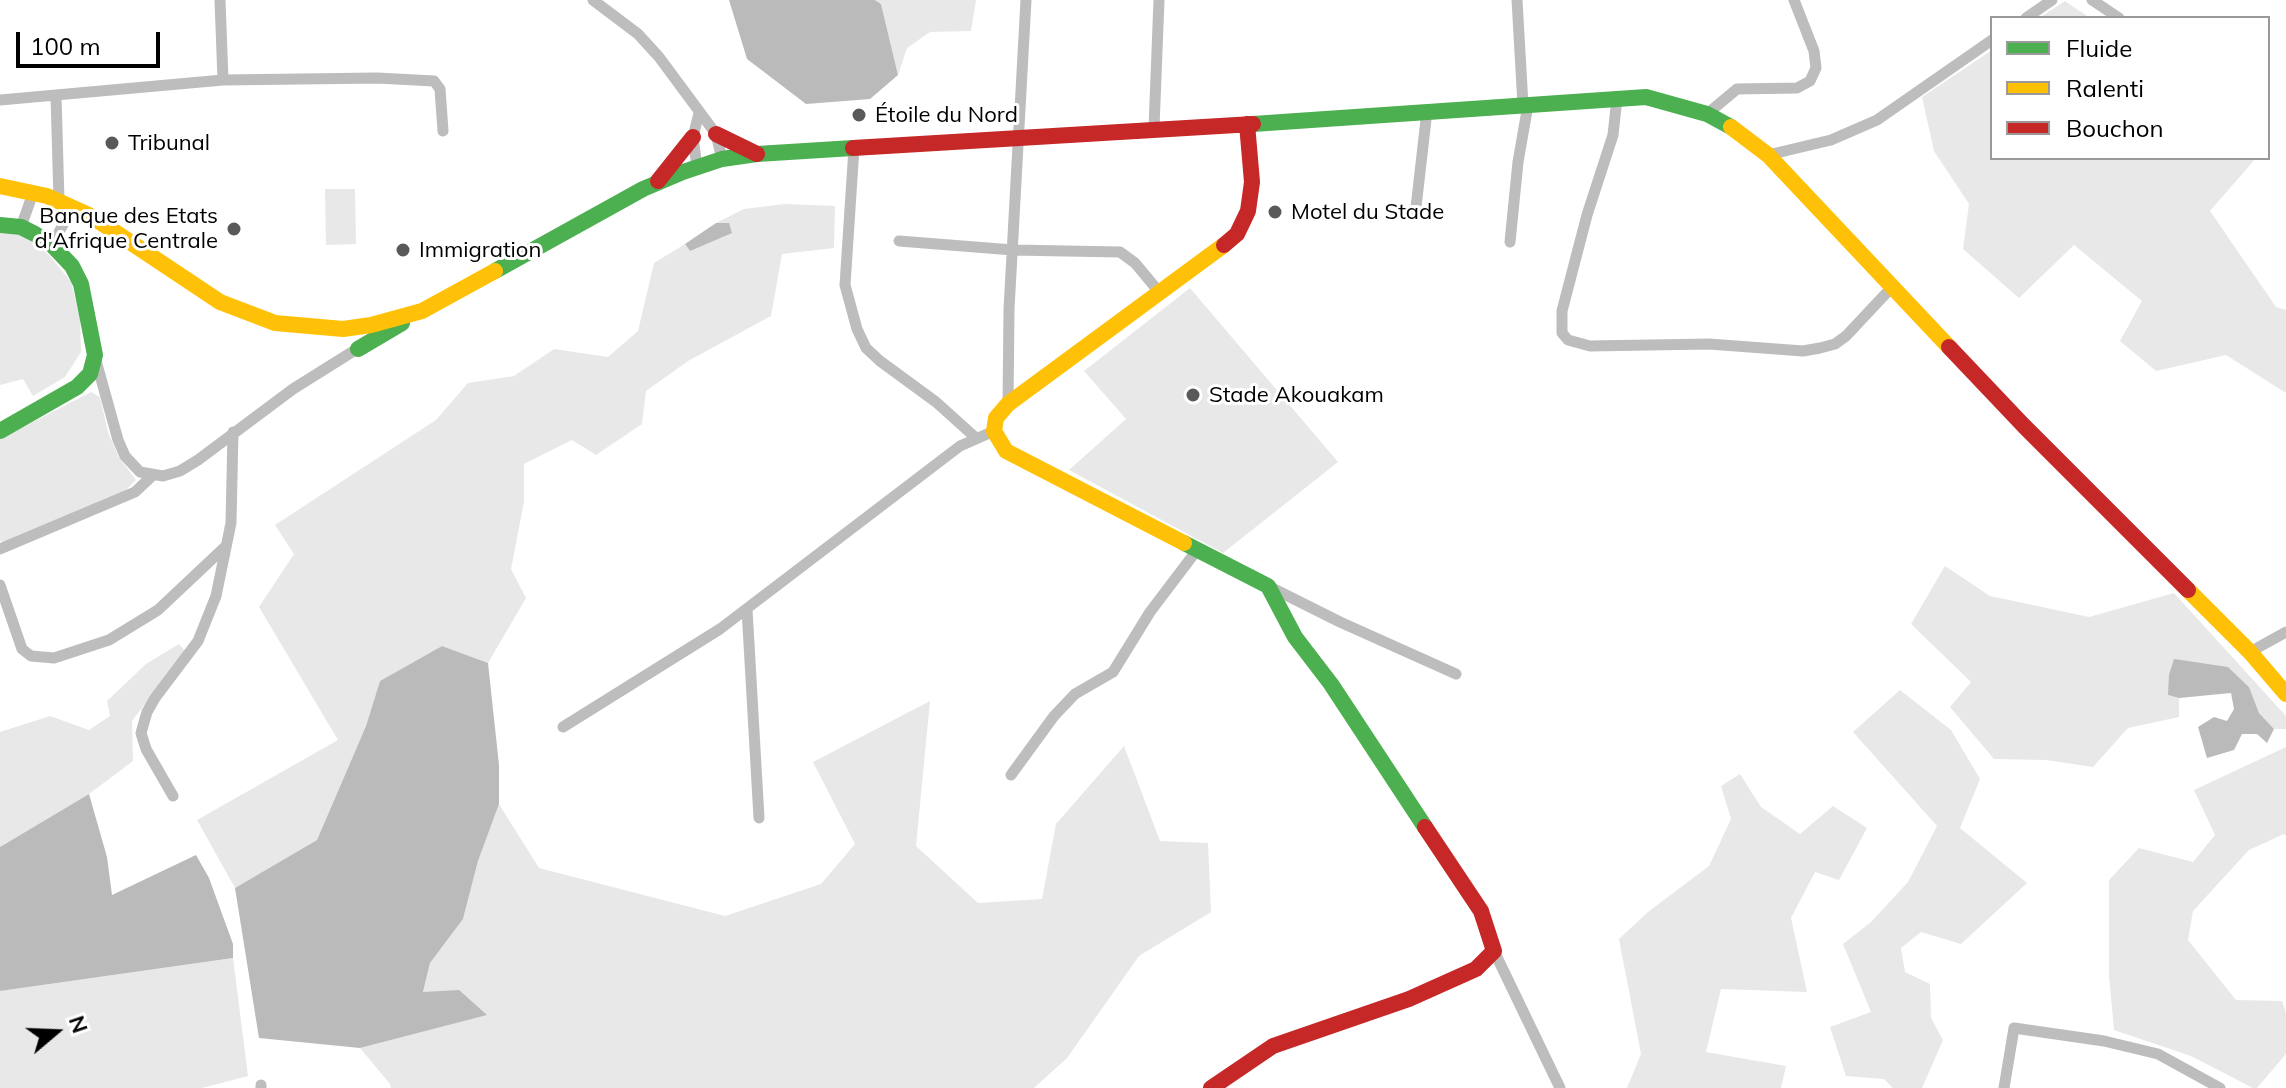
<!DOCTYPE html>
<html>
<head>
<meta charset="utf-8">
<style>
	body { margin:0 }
	#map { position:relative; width:2286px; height:1088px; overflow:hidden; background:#fff; font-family:Mulish,sans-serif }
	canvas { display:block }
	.legend { position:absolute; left:1990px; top:16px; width:280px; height:144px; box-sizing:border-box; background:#fff; border:2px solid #999; margin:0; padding:10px 14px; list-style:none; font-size:24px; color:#000 }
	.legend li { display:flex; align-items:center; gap:16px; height:40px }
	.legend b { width:40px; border:2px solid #999 }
	.north { position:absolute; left:16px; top:992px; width:80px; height:80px; -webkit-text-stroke:6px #fff; paint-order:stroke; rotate:71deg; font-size:22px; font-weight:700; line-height:32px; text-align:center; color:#000 }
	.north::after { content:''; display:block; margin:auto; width:28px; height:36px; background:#000; clip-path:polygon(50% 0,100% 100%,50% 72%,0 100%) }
	.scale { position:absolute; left:16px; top:32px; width:144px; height:36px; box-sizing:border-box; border:4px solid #000; border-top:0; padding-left:10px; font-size:24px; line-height:28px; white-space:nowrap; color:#000; -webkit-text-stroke:6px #fff; paint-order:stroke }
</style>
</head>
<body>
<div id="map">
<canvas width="2286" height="1088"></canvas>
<ul class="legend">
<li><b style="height:10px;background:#4caf50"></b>Fluide</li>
<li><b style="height:10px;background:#ffc107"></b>Ralenti</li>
<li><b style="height:10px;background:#c62828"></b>Bouchon</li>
</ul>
<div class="north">N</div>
<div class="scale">100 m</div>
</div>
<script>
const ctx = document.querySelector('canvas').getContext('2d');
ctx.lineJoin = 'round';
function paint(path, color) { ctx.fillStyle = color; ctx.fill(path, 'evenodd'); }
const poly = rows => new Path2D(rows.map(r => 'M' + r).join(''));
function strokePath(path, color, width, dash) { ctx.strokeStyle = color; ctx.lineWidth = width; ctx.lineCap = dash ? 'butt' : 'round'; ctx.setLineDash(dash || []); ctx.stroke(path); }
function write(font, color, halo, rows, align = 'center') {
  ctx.font = font + ' Mulish,sans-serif'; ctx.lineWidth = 6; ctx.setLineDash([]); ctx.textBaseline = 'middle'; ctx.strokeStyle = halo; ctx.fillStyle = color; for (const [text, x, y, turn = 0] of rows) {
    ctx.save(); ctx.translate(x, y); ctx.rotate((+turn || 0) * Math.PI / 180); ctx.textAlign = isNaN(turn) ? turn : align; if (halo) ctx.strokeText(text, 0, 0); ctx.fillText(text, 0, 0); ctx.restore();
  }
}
paint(poly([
	[875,0,976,0,971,31,930,32,907,48,898,75,881,4],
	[2065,1,2090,18,2039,18],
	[1992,50,1992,158,2256,158,2210,211,2276,307,2286,310,2286,393,2226,355,2156,371,2120,341,2142,301,2074,245,2019,298,1963,249,1969,204,1934,151,1922,97],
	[325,189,355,189,356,244,326,245],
	[785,204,835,206,834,248,782,254,771,316,688,361,646,391,642,424,596,455,572,440,524,464,524,502,511,569,526,598,488,663,442,646,380,681,366,726,317,840,235,888,197,820,338,740,259,607,294,554,275,525,436,420,468,383,514,376,554,349,608,357,638,331,654,263,685,244,690,251,728,224,716,223,744,209],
	[0,233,23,235,49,255,71,282,80,318,81,352,65,377,33,396,23,379,0,385],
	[1190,288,1338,462,1223,553,1069,470,1126,419,1084,371],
	[91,392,100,397,108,432,118,456,136,480,126,490,4,542,0,541,0,439],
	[1945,566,1990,596,2089,617,2174,593,2286,716,2286,729,2274,729,2259,713,2249,687,2228,667,2197,664,2168,695,2179,698,2179,717,2128,728,2093,767,2046,760,1994,759,1950,707,1971,682,1911,624],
	[179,644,185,651,132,721,133,761,89,794,0,847,0,732,50,716,89,730,110,716,107,701,146,664],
	[1900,690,1951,730,1980,779,1960,828,2027,883,1961,944,1921,932,1901,948,1905,972,1930,984,1931,1018,1943,1040,1922,1088,1893,1088,1884,1079,1846,1076,1830,1027,1871,1012,1843,944,1871,922,1908,882,1937,826,1853,732],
	[930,701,916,846,978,903,1042,899,1056,824,1124,746,1160,841,1208,843,1211,912,1139,956,1067,1058,1034,1088,391,1088,390,1084,360,1048,486,1015,423,993,430,963,463,919,478,861,499,804,539,868,725,916,821,884,855,844,813,762],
	[2286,747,2286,836,2284,834,2249,850,2193,911,2188,940,2236,1000,2282,1001,2286,1013,2286,1054,2257,1088,2253,1088,2191,1056,2114,1030,2109,976,2109,880,2139,848,2193,862,2215,835,2194,790],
	[1740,774,1761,807,1800,834,1833,806,1867,828,1839,880,1815,872,1791,918,1807,992,1721,989,1706,1052,1786,1066,1781,1088,1627,1088,1641,1054,1619,939,1648,912,1709,866,1731,819,1721,786],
	[233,958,248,1076,202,1088,0,1088,0,991]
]), '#e8e8e8');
paint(poly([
	[729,0,875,0,881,4,898,75,870,99,806,104,747,59],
	[716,223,729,223,732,233,690,251,685,244],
	[442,646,488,663,499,765,499,804,478,861,463,919,430,963,423,992,459,990,487,1015,360,1048,259,1038,235,888,317,840,366,726,380,681],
	[2174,659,2228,667,2249,687,2259,713,2274,729,2267,743,2257,734,2242,734,2234,750,2207,758,2198,727,2214,717,2227,721,2234,709,2231,693,2179,698,2168,695,2169,675],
	[89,794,107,857,112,895,196,855,209,878,233,944,233,958,0,991,0,847]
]), '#bababa');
strokePath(poly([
	[220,0,223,80],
	[593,0,638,34,659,57,716,134,722,159],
	[1517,0,1523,105],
	[2092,0,2119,18],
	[2026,18,2052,0],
	[56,95,59,201],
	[1617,98,1613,135,1587,215,1562,311,1562,333,1568,340,1590,346,1709,344,1803,351,1820,348,1835,344,1846,336,1893,286],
	[0,100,223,80,377,78,434,81,440,89,443,131],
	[1707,114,1737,89,1797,88,1810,81,1816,68,1814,51,1794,0],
	[1154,128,1159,0],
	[854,148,845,285,857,329,866,348,880,361,936,402,976,438],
	[1768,155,1831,140,1877,120,1992,40],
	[697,167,693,137,699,113],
	[1415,216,1427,111],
	[21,227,33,193],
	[899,241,1013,250,1120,252,1135,263,1160,293],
	[1510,242,1518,162,1528,105],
	[52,245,72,208],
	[95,357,118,440,125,456,140,472,163,476,180,471,198,460,293,389,360,347],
	[1008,404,1009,309,1026,0],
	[0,549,135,492,152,476],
	[0,585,22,649,31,656,54,658,109,640,158,610,226,546],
	[1268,586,1340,622,1456,674],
	[747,609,759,818],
	[2250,652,2286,632],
	[563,727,720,629,960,446,994,431],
	[1011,775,1054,716,1075,694,1113,672,1150,612,1197,550],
	[173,796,146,749,141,733,147,712,155,698,198,641,216,596,231,523,233,432],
	[1494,951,1560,1088],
	[261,1088,261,1085],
	[2004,1088,2014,1028,2104,1041,2158,1054,2220,1088]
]), '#bdbdbd', 11);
strokePath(poly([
	[1253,124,1646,97,1707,114,1731,127],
	[0,225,21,227,35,234,52,245,72,266,81,284,95,355,90,374,77,387,0,431],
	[495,271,643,189,683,172,722,159,757,154,853,148],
	[358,349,402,323],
	[1184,543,1268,586,1295,637,1331,684,1425,827]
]), '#4caf50', 16);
strokePath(poly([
	[1731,127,1768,155,1949,347],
	[0,186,47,196,91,216,220,302,275,323,343,329,371,325,422,311,495,271],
	[1184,543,1006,451,994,431,996,418,1008,404,1224,245],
	[2188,590,2250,652,2286,694]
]), '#ffc107', 16);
strokePath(poly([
	[716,134,757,154],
	[853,148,1253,124],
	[658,181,693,137],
	[1224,245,1237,234,1248,211,1252,182,1247,124],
	[1949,347,2024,426,2188,590],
	[1211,1088,1273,1046,1409,999,1476,969,1494,951,1481,911,1425,827]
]), '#c62828', 16);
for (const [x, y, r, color] of [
	[859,115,8,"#595959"],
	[112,143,8,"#595959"],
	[1275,212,8,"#595959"],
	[234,229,8,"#595959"],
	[403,250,8,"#595959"],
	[1193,395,8,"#595959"]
]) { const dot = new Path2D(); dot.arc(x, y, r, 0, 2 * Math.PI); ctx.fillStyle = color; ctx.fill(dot); strokePath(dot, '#fff', 3); }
write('22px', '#000', '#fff', [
	["Étoile du Nord",875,115],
	["Tribunal",128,143],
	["Motel du Stade",1291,212],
	["Banque des Etats",218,216,"right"],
	["d'Afrique Centrale",218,241,"right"],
	["Immigration",419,250],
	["Stade Akouakam",1209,395]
], 'left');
</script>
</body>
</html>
